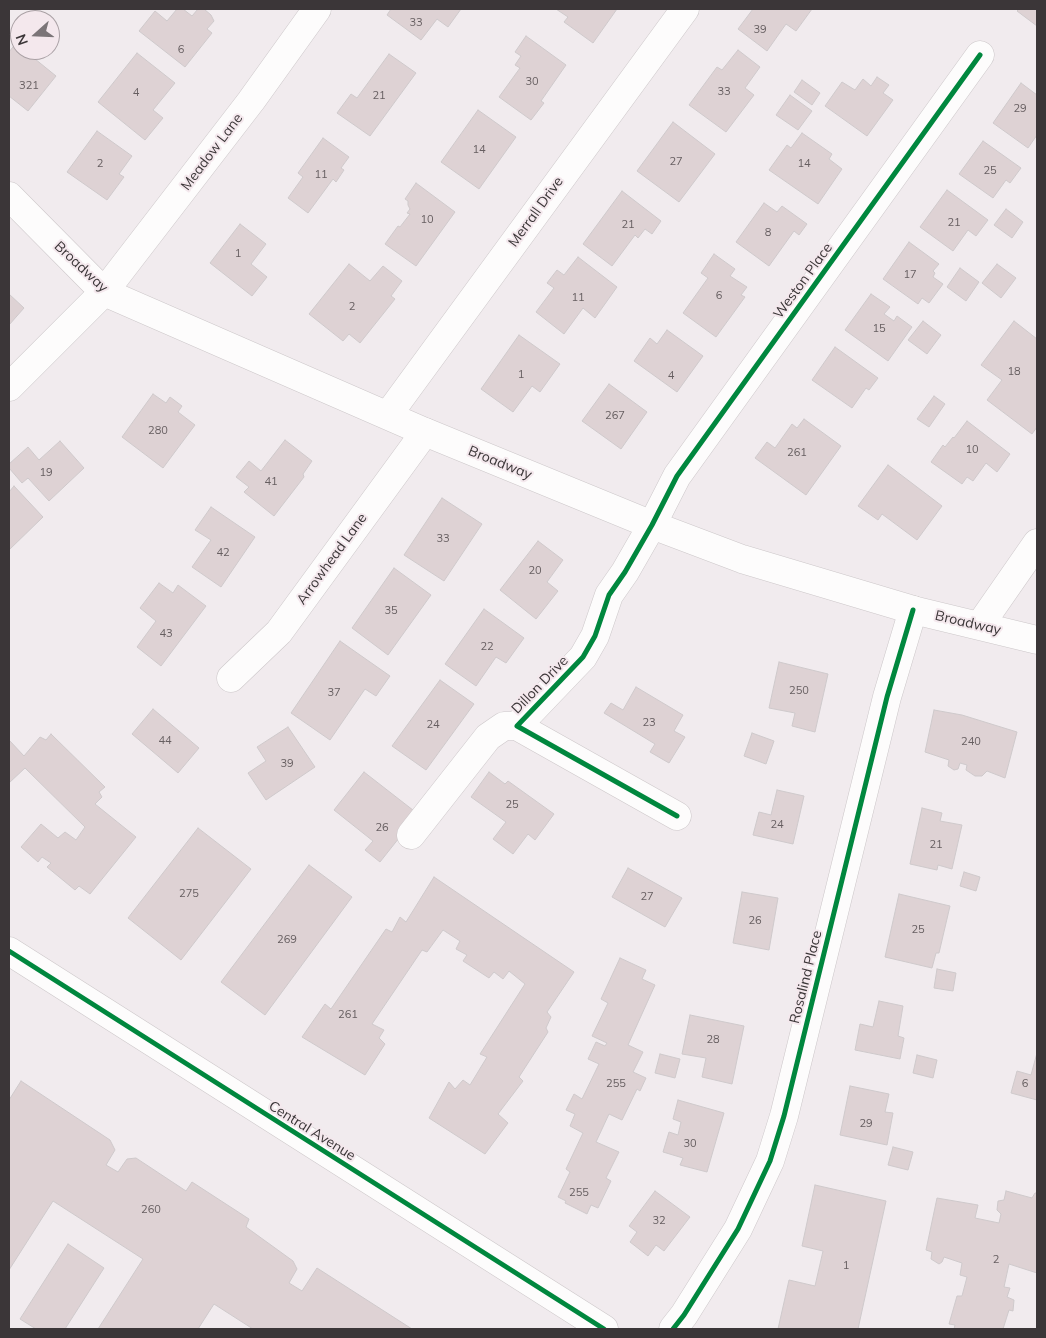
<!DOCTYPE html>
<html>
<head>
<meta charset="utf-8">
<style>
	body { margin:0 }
	#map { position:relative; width:1046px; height:1338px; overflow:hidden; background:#f1ebee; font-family:Mulish,sans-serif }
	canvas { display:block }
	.frame { position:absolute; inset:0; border:10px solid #3b3638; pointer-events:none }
	.north { position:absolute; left:10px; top:10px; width:50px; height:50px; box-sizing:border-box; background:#f4e8ed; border:1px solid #aaa1a5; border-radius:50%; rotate:250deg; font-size:14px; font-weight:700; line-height:20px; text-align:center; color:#3b3638 }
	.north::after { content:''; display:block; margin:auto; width:18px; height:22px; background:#7b7578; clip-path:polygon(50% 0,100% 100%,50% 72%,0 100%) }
</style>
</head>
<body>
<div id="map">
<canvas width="1046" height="1338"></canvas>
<div class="frame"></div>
<div class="north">N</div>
</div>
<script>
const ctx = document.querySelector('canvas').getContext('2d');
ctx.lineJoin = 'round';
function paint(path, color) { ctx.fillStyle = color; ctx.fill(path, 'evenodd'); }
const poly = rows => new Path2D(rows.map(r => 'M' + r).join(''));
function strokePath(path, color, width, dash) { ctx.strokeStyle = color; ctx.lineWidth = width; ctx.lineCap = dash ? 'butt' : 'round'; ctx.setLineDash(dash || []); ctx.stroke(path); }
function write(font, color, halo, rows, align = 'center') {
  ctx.font = font + ' Mulish,sans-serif'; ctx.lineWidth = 4; ctx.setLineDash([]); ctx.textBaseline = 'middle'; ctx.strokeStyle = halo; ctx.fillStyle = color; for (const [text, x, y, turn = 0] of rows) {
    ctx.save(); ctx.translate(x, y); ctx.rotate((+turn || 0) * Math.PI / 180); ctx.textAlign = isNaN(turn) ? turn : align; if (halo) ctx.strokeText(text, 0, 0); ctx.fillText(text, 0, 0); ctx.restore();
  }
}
const building = poly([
	[177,9,183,9,192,16,198,9,204,9,211,15,214,21,207,29,212,33,185,67,139,31,155,11,167,21,177,9],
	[391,9,461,9,448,27,437,19,421,40,387,15,391,9],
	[556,9,617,9,593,43,564,22,568,17,556,9],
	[753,9,812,9,796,31,786,24,767,51,738,29,753,9],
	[1019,9,1037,9,1037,26,1017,11,1019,9],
	[526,36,566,65,541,101,544,103,531,120,499,97,520,68,515,65,521,56,515,52,526,36],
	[16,43,20,47,20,50,24,50,56,76,28,111,9,96,9,52,16,43],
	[738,50,760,67,745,88,754,95,726,132,689,105,717,67,722,70,738,50],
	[137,53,175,83,153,110,163,118,145,140,98,102,137,53],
	[389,54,416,73,370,136,337,113,351,94,357,98,389,54],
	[877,77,889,85,883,93,893,100,867,136,825,106,842,82,855,90,863,79,871,86,877,77],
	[802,80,820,93,812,105,794,92,802,80],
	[1021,83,1037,95,1037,135,1028,148,993,123,1021,83],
	[790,95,812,111,798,130,776,115,790,95],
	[478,110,516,137,479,189,441,162,478,110],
	[673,122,715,154,679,202,637,171,673,122],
	[97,131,132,156,119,174,124,177,107,200,67,172,97,131],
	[802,133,832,154,829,159,842,169,818,204,769,170,787,145,791,148,802,133],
	[323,138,349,157,341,168,344,170,336,182,333,179,308,213,288,198,303,177,298,173,323,138],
	[983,141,1021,168,1010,183,1006,180,993,198,959,174,983,141],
	[416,183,455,212,416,266,385,244,398,226,400,227,410,214,407,213,410,209,408,205,408,201,405,199,416,183],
	[947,190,988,220,976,236,968,230,953,251,920,227,947,190],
	[622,191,661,221,652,234,645,229,638,238,635,235,612,266,583,244,622,191],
	[764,203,777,212,782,206,807,224,799,235,794,231,769,266,736,242,764,203],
	[1006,209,1023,222,1012,238,994,225,1006,209],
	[240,224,266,244,251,264,267,277,252,296,210,263,240,224],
	[909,242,939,264,933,271,935,273,933,277,943,284,929,303,922,298,918,304,883,279,909,242],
	[714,254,735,269,730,276,747,287,741,295,745,297,716,337,683,313,708,278,701,273,714,254],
	[578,257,617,287,595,318,583,308,564,334,536,312,554,288,547,283,557,270,564,275,578,257],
	[349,264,370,281,383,266,402,281,391,296,395,299,360,343,349,334,343,341,309,314,349,264],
	[997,264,1016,278,1001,298,982,283,997,264],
	[960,268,979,282,966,301,947,287,960,268],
	[9,294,24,308,9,325,9,294],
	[871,294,890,307,884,314,894,321,897,316,912,327,888,361,845,330,871,294],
	[923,321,941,335,927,354,908,340,923,321],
	[1014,321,1037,339,1037,427,1032,434,987,400,1002,380,981,365,1014,321],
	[667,330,703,356,677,392,634,361,650,338,657,344,667,330],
	[519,335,560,364,540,392,532,386,513,412,481,389,519,335],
	[835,347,878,378,869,390,866,388,852,408,812,380,835,347],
	[609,384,647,412,621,449,582,421,609,384],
	[153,394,166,403,170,397,182,406,178,412,195,425,163,468,122,437,153,394],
	[934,396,945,404,929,427,917,419,934,396],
	[804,419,841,446,806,495,755,458,767,442,775,448,792,424,797,428,804,419],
	[967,421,1010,454,997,472,986,463,973,481,967,477,962,484,931,462,943,445,945,447,953,437,954,438,967,421],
	[285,440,312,461,303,474,304,477,274,516,244,492,249,487,236,477,249,461,261,471,285,440],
	[60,441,84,468,49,501,28,478,22,483,9,468,9,464,28,447,39,460,60,441],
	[888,465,942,506,917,540,882,514,878,520,858,506,888,465],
	[14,486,43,517,9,550,9,492,14,486],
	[442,498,482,524,444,581,404,555,442,498],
	[211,507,255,537,221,587,192,567,211,540,195,530,211,507],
	[538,541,563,560,547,582,558,591,536,619,500,590,538,541],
	[394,568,431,595,388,655,352,628,394,568],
	[159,583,173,593,178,585,206,606,161,666,137,647,156,621,140,608,159,583],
	[484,609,524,638,506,663,496,657,476,686,445,664,484,609],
	[340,641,390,676,376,696,365,689,330,740,291,713,340,641],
	[779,662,828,674,815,732,792,726,795,713,769,708,779,662],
	[440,680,474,704,426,770,392,746,440,680],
	[636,687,683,715,674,731,685,737,669,763,650,752,655,744,604,713,611,703,623,710,636,687],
	[153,709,199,748,178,773,132,734,153,709],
	[934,710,962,715,1017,732,1005,778,987,771,982,776,975,776,966,770,967,765,960,763,958,769,954,770,948,766,949,760,925,752,934,710],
	[288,727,315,767,266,800,248,773,266,761,257,747,288,727],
	[752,733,774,741,766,764,744,756,752,733],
	[51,734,105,787,99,792,102,797,95,804,136,837,90,894,79,886,75,890,47,867,51,863,42,857,38,862,21,847,41,824,58,838,65,832,76,840,85,827,25,768,9,783,9,740,24,756,40,737,46,740,51,734],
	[364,772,418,814,380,862,365,850,373,841,334,810,364,772],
	[489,772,505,784,508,781,554,814,535,840,528,834,513,854,493,839,506,822,471,797,489,772],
	[777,790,804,796,793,844,753,835,759,812,771,815,777,790],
	[922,808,942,813,940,821,962,825,952,869,938,865,937,870,910,864,922,808],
	[198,828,251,869,181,960,128,918,198,828],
	[309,865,352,897,265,1015,221,982,309,865],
	[628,868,682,898,665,927,612,897,628,868],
	[964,872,980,877,976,891,960,886,964,872],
	[434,877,574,972,547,1012,551,1017,546,1028,548,1032,519,1077,523,1081,498,1114,508,1123,485,1154,429,1118,449,1082,455,1089,463,1080,470,1085,487,1057,480,1054,525,984,509,971,503,979,494,972,489,978,463,961,467,955,456,949,460,941,443,930,427,952,422,950,372,1024,384,1030,379,1038,385,1044,365,1075,302,1037,325,1004,331,1009,386,929,392,932,400,917,406,922,434,877],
	[742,892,778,898,769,950,733,943,742,892],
	[899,894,950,906,939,953,936,953,932,968,885,957,899,894],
	[620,958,646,970,642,979,655,985,628,1045,643,1052,633,1072,646,1078,640,1091,637,1089,622,1120,609,1114,596,1142,619,1152,606,1178,611,1181,598,1208,591,1205,587,1214,565,1203,566,1201,558,1197,570,1172,566,1169,583,1133,570,1126,575,1114,566,1110,574,1094,582,1099,599,1064,588,1059,596,1042,605,1046,607,1043,592,1036,608,1003,601,999,620,958],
	[937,969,956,973,953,991,934,988,937,969],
	[879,1001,903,1006,898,1036,904,1038,900,1059,855,1050,860,1024,873,1027,879,1001],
	[690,1015,744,1026,732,1084,702,1077,706,1058,682,1054,690,1015],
	[1037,1053,1037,1100,1011,1093,1017,1071,1031,1075,1037,1053],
	[660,1054,680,1059,675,1078,655,1073,660,1054],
	[917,1055,937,1060,933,1078,913,1073,917,1055],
	[21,1081,110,1140,115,1150,106,1165,118,1172,127,1159,136,1158,186,1191,192,1182,249,1219,246,1227,293,1261,297,1269,289,1283,302,1291,317,1268,412,1329,253,1329,214,1304,198,1329,98,1329,143,1259,53,1201,9,1270,9,1100,21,1081],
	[850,1086,889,1094,885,1112,893,1113,887,1145,840,1135,850,1086],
	[678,1100,724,1113,707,1172,680,1165,683,1158,663,1152,669,1132,678,1135,681,1122,673,1119,678,1100],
	[893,1147,913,1152,908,1170,888,1165,893,1147],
	[815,1185,886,1201,858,1329,778,1329,789,1280,815,1286,823,1251,802,1246,815,1185],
	[655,1191,690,1217,664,1251,656,1245,648,1256,630,1242,637,1232,629,1226,655,1191],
	[1006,1191,1032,1198,1035,1193,1037,1193,1037,1273,1009,1264,1004,1287,1010,1288,1007,1297,1014,1300,1013,1311,1009,1310,1003,1329,954,1329,955,1325,949,1324,957,1296,962,1296,967,1277,960,1275,962,1263,944,1257,942,1262,939,1264,931,1259,932,1252,926,1250,937,1198,978,1205,975,1218,999,1223,1001,1214,997,1210,998,1201,1004,1200,1006,1191],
	[68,1244,104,1268,65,1329,36,1329,20,1319,68,1244]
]);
paint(building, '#ded2d4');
strokePath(building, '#cec9cb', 1);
const minor = poly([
	[388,415,685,9],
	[980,625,1037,543],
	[231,678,279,632,425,432],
	[677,816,517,726,583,657,595,636,609,595,625,572,652,525,677,476,980,55],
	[411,835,488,737,504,726,517,726],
	[9,951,604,1329],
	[673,1329,684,1315,738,1229,770,1161,784,1116,887,697,913,610]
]);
const major = poly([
	[9,196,104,292,425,432,652,525,742,559,913,610,1037,640],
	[9,387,104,292,251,101,317,9]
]);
strokePath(minor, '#ccc7c9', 29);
strokePath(major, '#ccc7c9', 29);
strokePath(minor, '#fdfcfc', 28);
strokePath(major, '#fdfcfc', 28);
strokePath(poly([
	[677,816,517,726,583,657,595,636,609,595,625,572,652,525,677,476,980,55],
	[9,951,604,1329],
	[673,1329,684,1315,738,1229,770,1161,784,1116,887,697,913,610]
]), '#00873e', 5);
write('11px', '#665e60', null, [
	["33",416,23],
	["39",760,30],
	["6",181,50],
	["30",532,82],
	["321",29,86],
	["33",724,92],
	["4",136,93],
	["21",379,96],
	["29",1020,109],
	["14",479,150],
	["27",676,162],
	["2",100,164],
	["14",804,164],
	["25",990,171],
	["11",321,175],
	["10",427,220],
	["21",954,223],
	["21",628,225],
	["8",768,233],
	["1",238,254],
	["17",910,275],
	["6",719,296],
	["11",578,298],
	["2",352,307],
	["15",879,329],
	["18",1014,372],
	["1",521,375],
	["4",671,376],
	["267",615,416],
	["280",158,431],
	["10",972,450],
	["261",797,453],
	["19",46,473],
	["41",271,482],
	["33",443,539],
	["42",223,553],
	["20",535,571],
	["35",391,611],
	["43",166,634],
	["22",487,647],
	["250",799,691],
	["37",334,693],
	["23",649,723],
	["24",433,725],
	["44",165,741],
	["240",971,742],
	["39",287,764],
	["25",512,805],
	["24",777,825],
	["26",382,828],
	["21",936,845],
	["275",189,894],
	["27",647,897],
	["26",755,921],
	["25",918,930],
	["269",287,940],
	["261",348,1015],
	["28",713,1040],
	["255",616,1084],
	["6",1025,1084],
	["29",866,1124],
	["30",690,1144],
	["255",579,1193],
	["260",151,1210],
	["32",659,1221],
	["2",996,1260],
	["1",846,1266]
]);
write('14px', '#3b3638', '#f4e8ed', [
	["Meadow Lane",212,152,-53],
	["Merrall Drive",536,212,-54],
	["Broadway",81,267,43],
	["Weston Place",803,281,-54],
	["Broadway",500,463,22],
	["Arrowhead Lane",332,559,-54],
	["Broadway",968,623,13],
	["Dillon Drive",540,685,-46],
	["Rosalind Place",806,977,-76],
	["Central Avenue",312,1131,32]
]);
</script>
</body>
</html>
